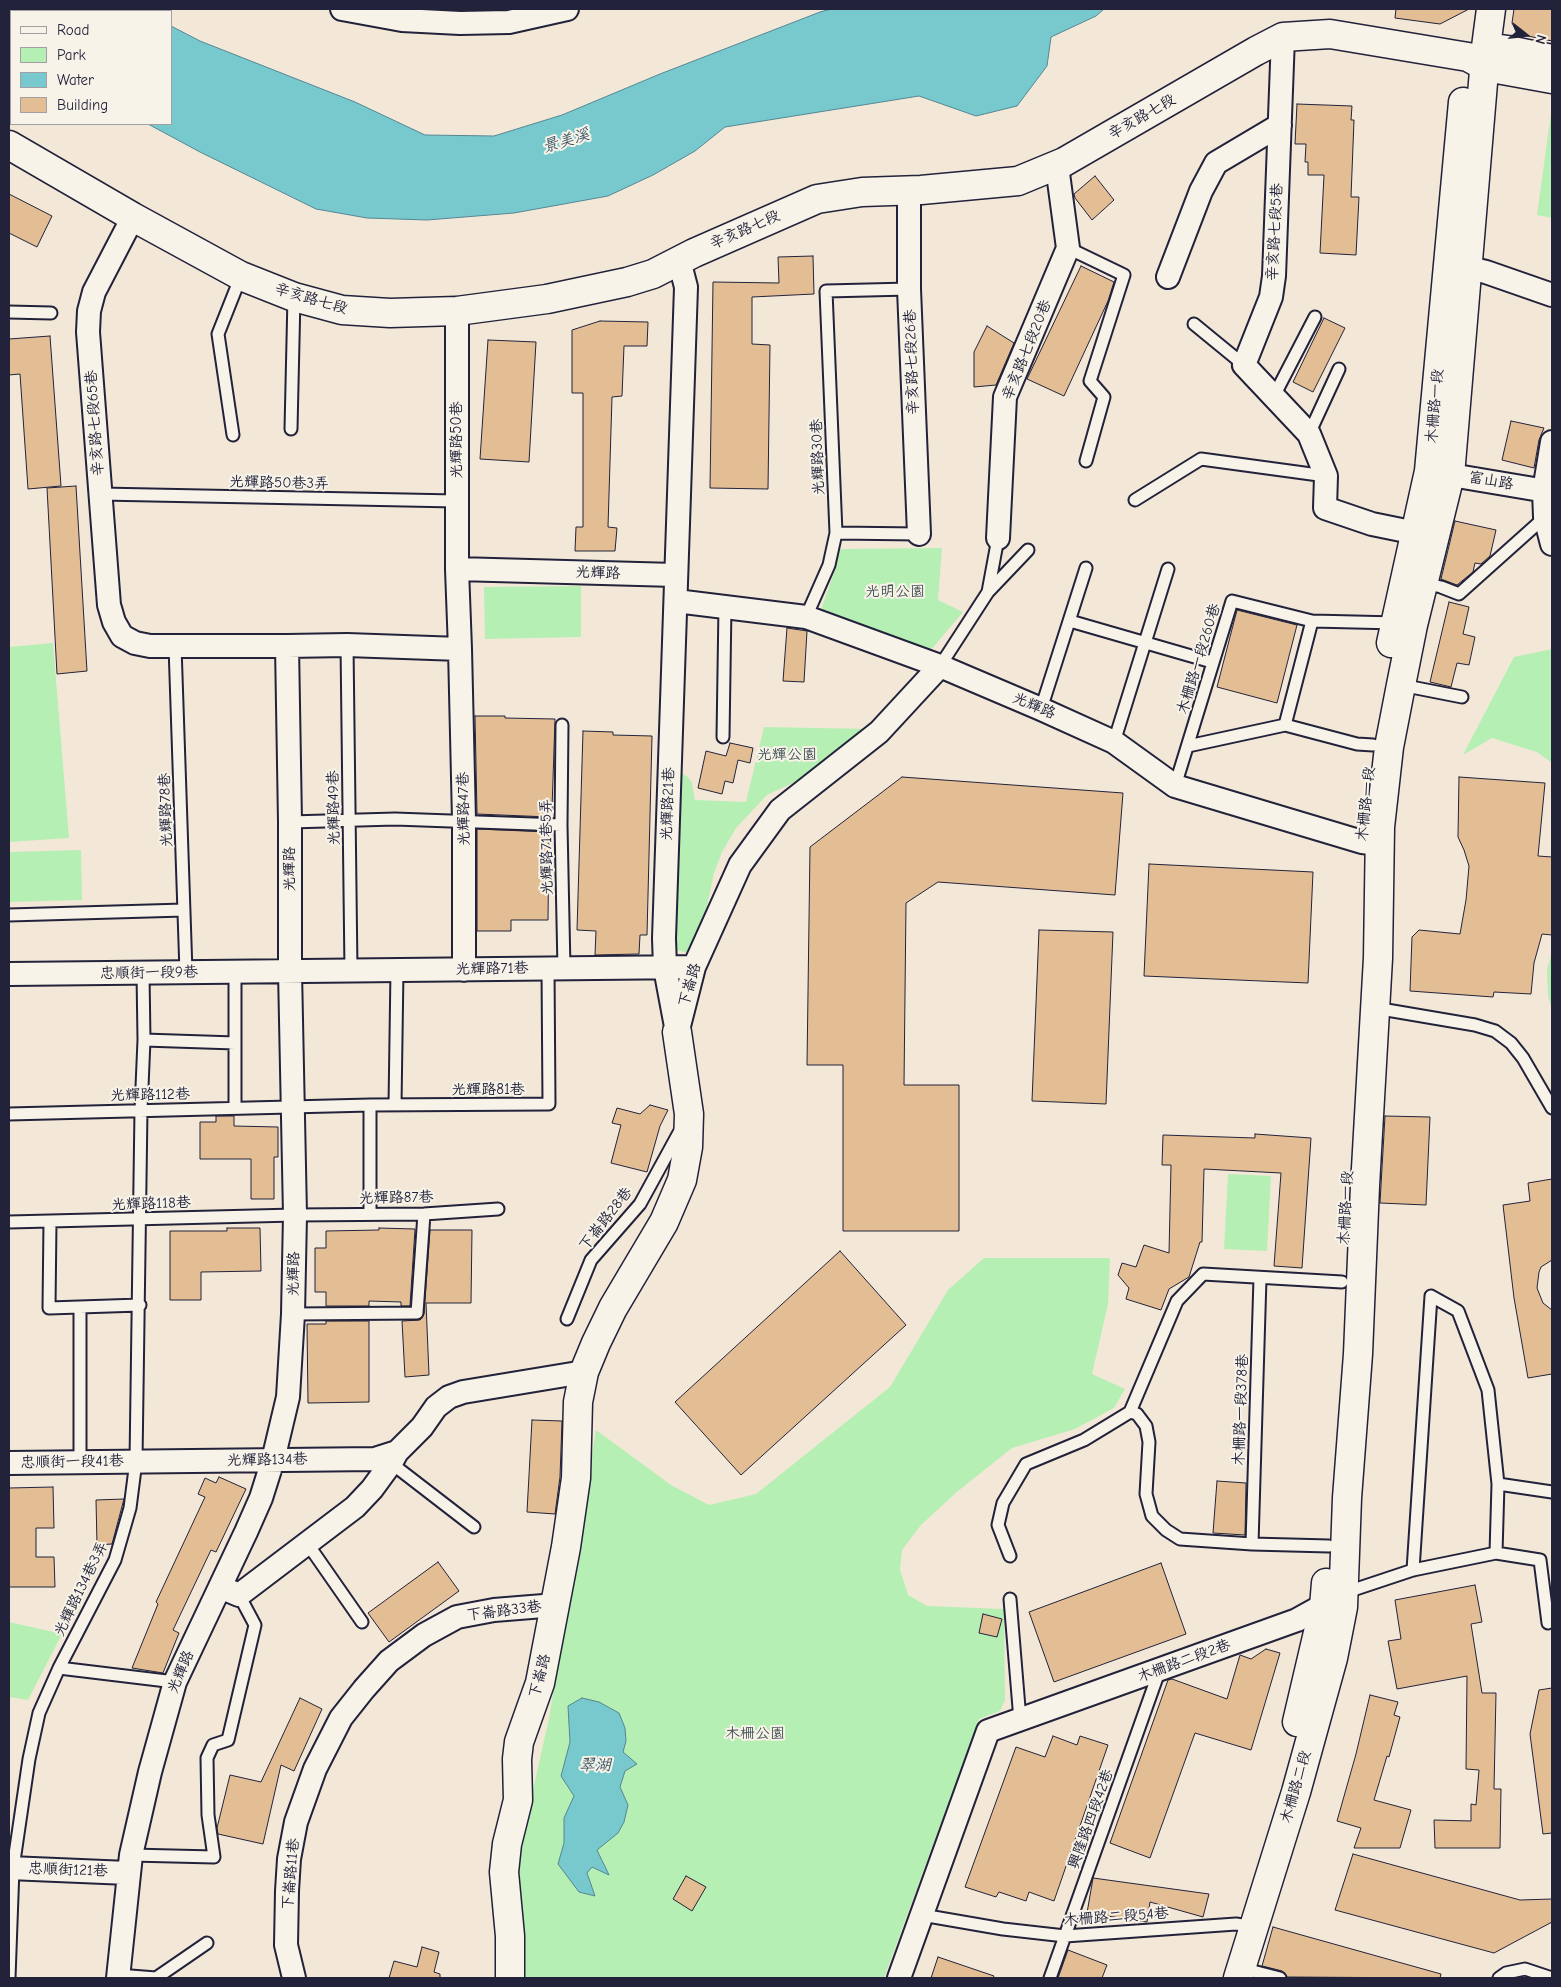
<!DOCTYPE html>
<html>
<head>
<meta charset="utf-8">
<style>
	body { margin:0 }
	#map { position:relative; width:1561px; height:1987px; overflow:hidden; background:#f3e8d7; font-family:"Comic Neue",sans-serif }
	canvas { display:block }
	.frame { position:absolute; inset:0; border:10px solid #22223b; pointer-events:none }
	.legend { position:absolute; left:10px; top:10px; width:162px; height:115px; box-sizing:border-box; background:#f7f3e8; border:1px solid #a29fa3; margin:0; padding:6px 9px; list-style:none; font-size:15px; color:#22223b }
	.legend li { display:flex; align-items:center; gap:10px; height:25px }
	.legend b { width:25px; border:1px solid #a29fa3 }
	.north { position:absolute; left:1501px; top:10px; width:50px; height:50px; -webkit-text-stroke:4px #f7f3e8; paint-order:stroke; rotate:106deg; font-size:14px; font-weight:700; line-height:20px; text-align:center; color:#22223b }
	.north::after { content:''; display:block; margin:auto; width:18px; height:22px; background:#22223b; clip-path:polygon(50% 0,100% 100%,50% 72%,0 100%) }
</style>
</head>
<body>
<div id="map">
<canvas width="1561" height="1987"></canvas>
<div class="frame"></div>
<ul class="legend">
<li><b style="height:6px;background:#f7f3e8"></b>Road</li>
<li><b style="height:14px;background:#b6efb3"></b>Park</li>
<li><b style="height:14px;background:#77c9ce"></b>Water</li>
<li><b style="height:14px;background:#e3bd94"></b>Building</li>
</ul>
<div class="north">N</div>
</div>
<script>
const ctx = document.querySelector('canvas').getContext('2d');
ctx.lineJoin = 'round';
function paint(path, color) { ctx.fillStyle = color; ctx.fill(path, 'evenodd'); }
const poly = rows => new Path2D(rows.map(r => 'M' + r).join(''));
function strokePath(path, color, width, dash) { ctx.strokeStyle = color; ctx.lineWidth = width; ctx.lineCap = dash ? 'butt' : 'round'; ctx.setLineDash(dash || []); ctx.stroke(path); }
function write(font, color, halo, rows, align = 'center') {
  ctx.font = font + ' "Comic Neue","LXGW WenKai TC",sans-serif'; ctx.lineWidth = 4; ctx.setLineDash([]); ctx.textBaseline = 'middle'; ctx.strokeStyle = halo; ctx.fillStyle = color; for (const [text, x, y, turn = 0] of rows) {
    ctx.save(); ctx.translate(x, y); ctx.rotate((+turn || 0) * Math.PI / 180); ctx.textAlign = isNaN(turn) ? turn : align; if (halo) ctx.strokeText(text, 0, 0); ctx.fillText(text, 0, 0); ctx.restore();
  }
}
paint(poly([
	[1552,106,1552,218,1537,215],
	[942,548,938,600,963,612,930,651,821,610,835,570,839,549],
	[581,586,581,637,485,639,484,587],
	[53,643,69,838,9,842,9,647],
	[1552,649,1552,763,1537,752,1492,738,1463,755,1514,657],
	[764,727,873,729,808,776,767,795,736,828,722,852,714,873,698,948,689,953,676,950,674,947,679,772,688,777,692,783,695,800,746,802],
	[81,850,82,900,9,902,9,852],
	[1552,952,1552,1009,1548,996,1547,969],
	[1228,1174,1271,1176,1267,1251,1224,1249],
	[984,1258,1110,1258,1108,1304,1092,1374,1125,1389,1114,1408,1075,1429,1012,1448,958,1491,921,1525,902,1550,900,1570,908,1595,927,1606,1004,1609,1005,1700,1000,1711,979,1719,884,1978,517,1978,508,1859,528,1812,549,1718,596,1430,671,1485,709,1505,756,1494,890,1387,948,1290],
	[9,1622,62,1634,28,1700,9,1697]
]), '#b6efb3');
const water = poly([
	[9,9,136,9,141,11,11,11,11,48,9,47,9,9],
	[831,9,1104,9,1096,16,1051,37,1047,66,1017,106,976,116,919,96,725,127,695,151,653,175,608,196,514,213,427,220,367,218,316,209,200,152,148,124,171,124,171,26,200,41,355,102,425,135,494,136,562,115,660,74,820,12,831,9],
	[582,1698,599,1702,619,1713,625,1728,626,1741,623,1752,637,1764,625,1771,620,1787,628,1805,624,1822,618,1833,597,1850,609,1875,592,1867,587,1873,595,1896,579,1892,558,1864,564,1843,564,1818,574,1796,561,1776,570,1742,568,1706,582,1698]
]);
paint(water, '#77c9ce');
strokePath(water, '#558693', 1);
const building = poly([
	[1396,9,1469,9,1440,24,1395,18,1396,9],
	[1514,9,1552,9,1552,41,1523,35,1516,31,1512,23,1514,9],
	[1297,104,1352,106,1351,120,1354,120,1351,197,1359,197,1356,255,1320,253,1324,175,1308,175,1308,162,1305,162,1306,144,1295,144,1297,104],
	[1095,176,1114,200,1092,220,1075,198,1074,194,1095,176],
	[9,194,52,216,37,247,9,233,9,194],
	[813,256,814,294,752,297,752,344,770,345,768,489,710,488,713,282,779,283,778,257,813,256],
	[1081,266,1114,282,1108,301,1064,396,1027,379,1081,266],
	[1324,318,1345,328,1313,392,1293,382,1324,318],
	[600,321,648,322,647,346,624,346,622,396,612,397,608,527,617,528,615,551,575,551,576,527,583,527,583,393,572,393,572,330,600,321],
	[987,326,1014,343,996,385,974,387,974,352,987,326],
	[50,336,61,486,28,489,20,374,9,375,9,339,50,336],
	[488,340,536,342,529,462,480,459,488,340],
	[1511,421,1544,428,1539,440,1534,468,1502,460,1511,421],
	[76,486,87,671,57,674,47,488,76,486],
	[1455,521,1496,530,1490,556,1481,564,1475,563,1473,572,1457,585,1441,579,1455,521],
	[1449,602,1469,607,1463,634,1475,637,1469,665,1457,663,1451,687,1430,682,1449,602],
	[1237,610,1297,625,1277,703,1217,687,1237,610],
	[787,628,807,631,804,682,783,681,787,628],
	[475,716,505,716,505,718,555,719,552,809,549,809,549,817,477,814,475,716],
	[583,731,613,732,613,735,652,736,647,935,640,935,639,954,595,955,596,931,577,930,583,731],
	[730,743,753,748,750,763,738,760,733,783,725,781,722,794,698,788,706,751,726,756,730,743],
	[902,777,1123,793,1115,895,938,882,906,903,904,1085,959,1085,959,1231,843,1231,843,1065,807,1065,810,847,902,777],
	[1459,777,1545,783,1538,856,1552,857,1552,935,1542,934,1534,963,1531,994,1494,992,1493,997,1410,991,1412,937,1419,930,1460,934,1466,900,1469,866,1464,850,1458,837,1459,777],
	[477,829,549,832,548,920,511,920,511,931,477,931,477,829],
	[1149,864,1313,872,1308,983,1144,976,1149,864],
	[1039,930,1113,932,1106,1104,1032,1101,1039,930],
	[650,1105,668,1110,660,1126,647,1172,611,1163,621,1125,612,1123,617,1108,640,1114,650,1105],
	[216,1116,234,1116,234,1126,278,1127,278,1157,274,1157,274,1199,251,1199,251,1159,200,1159,200,1122,216,1122,216,1116],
	[1385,1116,1430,1117,1426,1205,1380,1203,1385,1116],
	[1255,1134,1311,1138,1302,1268,1274,1266,1281,1173,1204,1169,1202,1242,1200,1242,1189,1277,1169,1289,1161,1310,1126,1299,1129,1288,1118,1275,1122,1263,1136,1267,1144,1245,1169,1253,1171,1165,1162,1165,1163,1135,1255,1138,1255,1134],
	[1552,1179,1552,1260,1541,1267,1539,1272,1537,1288,1543,1303,1552,1310,1552,1374,1528,1378,1514,1298,1503,1205,1530,1201,1528,1183,1552,1179],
	[227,1228,260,1228,261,1271,201,1272,201,1300,170,1300,170,1231,227,1231,227,1228],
	[379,1228,415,1229,410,1306,401,1306,401,1302,369,1301,369,1306,326,1306,326,1292,315,1292,315,1248,326,1248,326,1231,379,1230,379,1228],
	[430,1230,472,1230,471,1303,426,1303,429,1375,405,1377,402,1321,420,1320,424,1314,430,1230],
	[840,1251,906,1325,741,1475,675,1402,840,1251],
	[326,1321,369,1321,369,1402,308,1403,307,1324,326,1324,326,1321],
	[532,1420,562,1421,560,1477,555,1514,527,1512,532,1420],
	[219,1477,246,1489,216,1552,211,1550,173,1630,179,1633,163,1673,132,1668,158,1604,156,1602,205,1497,198,1494,205,1478,216,1483,219,1477],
	[1217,1481,1246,1483,1245,1535,1213,1533,1217,1481],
	[53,1487,54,1528,36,1528,36,1557,54,1557,55,1587,9,1587,9,1488,53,1487],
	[124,1499,112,1544,97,1545,96,1500,124,1499],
	[438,1562,459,1591,389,1642,368,1613,438,1562],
	[1161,1563,1186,1634,1054,1682,1029,1612,1161,1563],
	[1475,1585,1482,1622,1471,1624,1482,1693,1496,1693,1494,1789,1501,1789,1500,1848,1435,1848,1434,1820,1471,1821,1471,1804,1476,1805,1479,1770,1466,1769,1467,1676,1397,1689,1388,1641,1401,1639,1395,1600,1475,1585],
	[983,1614,1002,1619,997,1637,979,1633,983,1614],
	[1266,1649,1280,1653,1251,1750,1195,1733,1150,1858,1110,1843,1168,1680,1172,1679,1227,1699,1240,1655,1251,1659,1266,1649],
	[1552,1688,1552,1833,1543,1834,1530,1734,1539,1690,1552,1688],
	[1370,1695,1398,1702,1394,1715,1400,1717,1389,1757,1387,1756,1374,1800,1411,1810,1400,1848,1354,1848,1361,1828,1337,1821,1356,1754,1370,1695],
	[300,1698,322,1709,294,1771,281,1765,263,1844,218,1834,217,1828,230,1775,261,1782,300,1698],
	[1053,1736,1077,1745,1080,1736,1108,1745,1054,1901,1029,1892,1026,1901,999,1892,996,1897,965,1887,1016,1747,1045,1757,1053,1736],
	[1353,1854,1520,1900,1552,1899,1552,1922,1494,1953,1335,1910,1353,1854],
	[686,1876,706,1887,692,1911,673,1899,686,1876],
	[1093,1878,1209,1894,1203,1917,1150,1902,1147,1922,1087,1913,1093,1878],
	[1273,1927,1441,1974,1440,1978,1287,1977,1282,1971,1262,1966,1273,1927],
	[422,1947,439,1952,434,1972,440,1974,440,1978,389,1978,394,1961,417,1967,422,1947],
	[1068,1950,1107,1965,1102,1978,1058,1978,1068,1950],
	[938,1957,994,1976,993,1978,931,1978,938,1957]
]);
paint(building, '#e3bd94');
strokePath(building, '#22223b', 1);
const lane = poly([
	[1068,248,1124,275,1090,381,1104,397,1086,461],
	[9,312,51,313],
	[1194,324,1244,365],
	[1274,396,1315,317],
	[291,429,294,297],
	[1309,434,1339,369],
	[233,435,218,334,241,276],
	[101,494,456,501],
	[1135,500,1201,459,1326,476],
	[836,533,919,534],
	[1424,583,1441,587,1459,594,1545,517],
	[988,592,1028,550],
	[806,617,829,565,836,533,826,291,909,289],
	[1070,621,1212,662],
	[347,645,351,971],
	[175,646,186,972],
	[940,666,988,592,998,538],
	[1401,685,1462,697],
	[1041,709,1086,568],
	[562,725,561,825,564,969],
	[1285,725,1312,621],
	[723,737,725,606],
	[1114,742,1168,569],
	[1188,746,1285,725,1357,744,1373,745],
	[1175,786,1232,601,1312,621,1397,623],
	[290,822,395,819,561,825],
	[9,915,184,910],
	[235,972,235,1108],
	[1375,1008,1475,1025,1495,1031,1511,1043,1523,1058,1552,1108],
	[144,1040,235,1043],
	[370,1105,370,1214],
	[395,1105,397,970],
	[9,1114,370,1105,549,1104,548,969],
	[9,1222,295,1215,424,1214,498,1209],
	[50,1222,49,1308,140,1305],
	[293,1314,417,1313,424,1214],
	[567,1319,591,1260,640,1204,681,1129],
	[1130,1412,1137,1414,1146,1426,1149,1442,1146,1494,1152,1516,1166,1530,1180,1539,1252,1544,1329,1546],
	[80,1462,80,1308],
	[391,1463,474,1527],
	[1498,1484,1552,1492],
	[307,1543,362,1622],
	[1252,1544,1260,1278],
	[1010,1556,998,1525,1003,1503,1026,1464,1084,1440,1130,1412,1177,1301,1203,1274,1342,1282],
	[1413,1570,1431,1296,1458,1311,1488,1390,1498,1484,1496,1553],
	[1344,1593,1413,1570,1496,1553,1540,1560,1548,1623],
	[1010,1599,1020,1720],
	[59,1668,175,1682],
	[131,1855,214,1857,208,1815,207,1758,213,1745,228,1740,255,1625,239,1595],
	[922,1915,1003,1929,1065,1936,1236,1924,1254,1927],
	[1241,1968,1280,1978],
	[118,1975,156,1978,207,1943],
	[9,1978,13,1868,29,1759,39,1713,59,1668,115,1560,130,1508,136,1461,141,1110,144,1040,143,973],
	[1050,1978,1160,1669],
	[1499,1978,1506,1973,1525,1969,1552,1978]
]);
const street = poly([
	[342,9,402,20,460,23,509,22,567,9],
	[1283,37,1274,276,1271,297,1244,365,1309,434,1326,476,1325,508,1372,524,1416,533],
	[909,191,909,289,919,534],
	[133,217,94,292,89,311,88,332,109,605,114,622,122,636,135,643,150,646,287,646],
	[1469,268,1486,272,1552,295],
	[1168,277,1201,191,1216,163,1280,125],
	[457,311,457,569],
	[1552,442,1544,491,1545,517,1552,544],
	[1433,472,1552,492],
	[998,538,1005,397,1068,248,1057,166],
	[676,601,806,617,940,666,1041,709,1114,742,1175,786,1362,842,1379,844],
	[460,649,464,820,464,970],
	[9,974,694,967],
	[679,1026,694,967,740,865,780,810,879,732,940,666],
	[677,1032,665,968,664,938,686,287,679,260],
	[9,1463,375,1459,397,1452],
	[220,1587,239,1595,355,1507,372,1489,391,1463,397,1452,422,1427,436,1407,449,1397,463,1392,584,1372],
	[9,1868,128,1873],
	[118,1978,131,1855,150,1772,175,1682,246,1532,261,1498,273,1460,288,1397,293,1314,295,1215,290,971,290,822,287,646,347,645,460,649,457,569,675,575],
	[294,1978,286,1945,287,1891,289,1859,296,1822,315,1769,341,1718,364,1689,389,1661,424,1635,457,1617,494,1610,556,1605],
	[899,1978,988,1731,1297,1620,1335,1599]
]);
const secondary = poly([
	[1486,47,1508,50,1552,59],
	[9,145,133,217,241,276,294,297,342,310,390,313,457,311,547,299,627,282,653,274,694,253,817,199,862,192,921,190,1018,181,1064,162,1256,51,1283,37,1330,34,1468,57,1486,67,1552,79],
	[1391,643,1429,471,1463,102],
	[1297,1722,1324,1607,1326,1583],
	[510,1978,510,1936,504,1872,507,1844,518,1800,517,1759,519,1742,540,1683,566,1547,576,1478,578,1402,584,1372,596,1343,613,1308,664,1222,682,1180,688,1147,689,1114,677,1032],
	[1238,1978,1296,1792,1333,1658,1343,1607,1347,1498,1358,1354,1365,1186,1378,958,1380,827,1389,747,1401,685,1413,625,1450,475,1486,47,1491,9]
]);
strokePath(lane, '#22223b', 15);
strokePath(street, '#22223b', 26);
strokePath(secondary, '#22223b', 31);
strokePath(lane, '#f7f3e8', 11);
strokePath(street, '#f7f3e8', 22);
strokePath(secondary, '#f7f3e8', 28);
write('15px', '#22223b', '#f7f3e8', [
	["辛亥路七段",1142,117,-30],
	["辛亥路七段",745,230,-24],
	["辛亥路七段5巷",1275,232,-87],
	["辛亥路七段",311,299,16],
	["辛亥路七段20巷",1027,350,-68],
	["辛亥路七段26巷",912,362,-92],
	["木柵路一段",1435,406,-85],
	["辛亥路七段65巷",95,423,-94],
	["光輝路50巷",457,440,-90],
	["光輝路30巷",818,457,-92],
	["富山路",1491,481,10],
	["光輝路50巷3弄",279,483,1],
	["光輝路",598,573,2],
	["木柵路一段260巷",1199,659,-73],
	["光輝路",1034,706,23],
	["光輝路21巷",668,804,-88],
	["木柵路一段",1366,804,-84],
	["光輝路49巷",334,808,-91],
	["光輝路47巷",464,809,-91],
	["光輝路78巷",166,810,-92],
	["光輝路71巷5弄",547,847,-91],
	["光輝路",290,869,-90],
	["光輝路71巷",492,969,-1],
	["忠順街一段9巷",149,973,-1],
	["下崙路",690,985,-74],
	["光輝路81巷",488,1090],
	["光輝路112巷",150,1095,-1],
	["光輝路87巷",396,1198,-1],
	["光輝路118巷",151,1204,-2],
	["木柵路一段",1346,1208,-87],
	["下崙路28巷",606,1219,-52],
	["光輝路",294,1274,-89],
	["木柵路一段378巷",1241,1410,-88],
	["光輝路134巷",267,1460,-1],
	["忠順街一段41巷",72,1462,-1],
	["光輝路134巷3弄",81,1589,-64],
	["下崙路33巷",504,1611,-7],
	["木柵路二段2巷",1184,1661,-20],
	["光輝路",181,1672,-67],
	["下崙路",540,1676,-75],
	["木柵路二段",1296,1787,-74],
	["興隆路四段42巷",1091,1819,-70],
	["忠順街121巷",68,1870,2],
	["下崙路11巷",291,1874,-85],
	["木柵路二段54巷",1116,1917,-4]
]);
write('15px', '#475559', '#f7f3e8', [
	["光明公園",895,592],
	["光輝公園",787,755],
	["木柵公園",755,1734]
]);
write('italic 16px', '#3c5467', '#f7f3e8', [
	["景美溪",566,141,-17],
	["翠湖",595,1765]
]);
</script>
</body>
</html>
